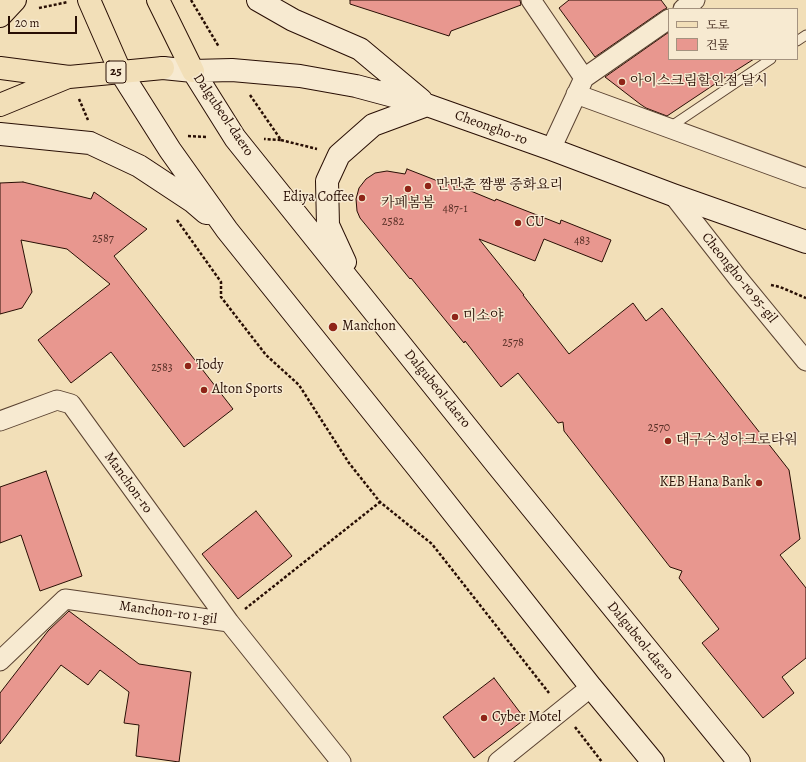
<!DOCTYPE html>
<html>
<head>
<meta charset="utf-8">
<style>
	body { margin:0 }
	#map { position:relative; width:806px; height:762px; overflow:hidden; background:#f2dfb8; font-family:Alegreya,"Noto Serif KR",serif }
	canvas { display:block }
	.legend { position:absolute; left:668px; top:8px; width:130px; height:52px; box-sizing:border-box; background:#f7ead1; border:1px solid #a4927f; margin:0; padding:5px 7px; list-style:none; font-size:12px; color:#280e04 }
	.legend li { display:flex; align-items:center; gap:8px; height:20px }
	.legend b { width:20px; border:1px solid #a4927f }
	.scale { position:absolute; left:8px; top:16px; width:69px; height:18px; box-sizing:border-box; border:2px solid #280e04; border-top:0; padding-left:5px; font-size:12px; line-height:14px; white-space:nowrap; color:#280e04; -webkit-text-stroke:3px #f7ead1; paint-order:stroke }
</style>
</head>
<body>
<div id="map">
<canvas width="806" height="762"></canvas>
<ul class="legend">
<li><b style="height:5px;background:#f2dfb8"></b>도로</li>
<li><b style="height:11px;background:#e8978f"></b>건물</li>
</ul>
<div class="scale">20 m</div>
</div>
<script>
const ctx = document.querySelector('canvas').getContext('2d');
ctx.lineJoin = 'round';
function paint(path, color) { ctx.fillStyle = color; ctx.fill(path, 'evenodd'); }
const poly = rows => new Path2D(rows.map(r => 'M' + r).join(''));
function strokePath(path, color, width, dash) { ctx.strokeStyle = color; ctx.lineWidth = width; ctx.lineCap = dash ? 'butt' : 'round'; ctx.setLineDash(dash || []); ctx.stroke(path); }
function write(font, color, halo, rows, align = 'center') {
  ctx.font = font + ' Alegreya,"Noto Serif KR",serif'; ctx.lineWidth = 3; ctx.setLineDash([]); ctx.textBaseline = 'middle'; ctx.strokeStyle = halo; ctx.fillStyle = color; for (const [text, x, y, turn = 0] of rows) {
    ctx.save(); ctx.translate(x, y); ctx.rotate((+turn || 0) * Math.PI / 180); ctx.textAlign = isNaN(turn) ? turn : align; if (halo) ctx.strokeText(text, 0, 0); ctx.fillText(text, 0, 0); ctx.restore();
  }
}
const building = poly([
	[350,0,520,0,521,5,451,31,449,36,350,4,350,0],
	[569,0,661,0,667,8,663,10,595,57,559,8,569,0],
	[669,32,669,59,754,59,721,80,667,116,646,108,640,104,605,77,669,32],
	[407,169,448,185,449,182,495,201,496,199,560,224,561,220,611,240,602,262,544,239,535,261,479,239,524,295,523,295,569,354,633,303,646,321,662,308,789,470,800,539,780,555,806,588,806,658,782,677,794,693,763,718,702,643,719,629,679,578,682,571,670,567,564,431,563,422,558,423,518,373,501,387,465,341,464,343,411,278,410,279,360,218,357,211,356,199,359,188,366,179,375,173,387,171,405,174,407,169],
	[23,182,91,199,94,192,147,229,114,256,233,409,184,447,111,352,71,383,38,340,110,284,67,249,21,240,32,292,22,308,0,314,0,183,23,182],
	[46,471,82,576,40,591,21,535,0,543,0,487,46,471],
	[256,511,292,556,238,599,202,554,256,511],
	[69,611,139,664,191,672,179,762,136,756,139,725,124,723,129,692,100,670,88,685,61,665,0,744,0,693,48,631,69,611],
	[494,678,525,719,474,758,443,717,494,678]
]);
paint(building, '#e8978f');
strokePath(building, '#280e04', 1);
const service = poly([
	[797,41,806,35],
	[670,127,771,59]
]);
const minor = poly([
	[531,0,584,78],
	[683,9,695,0],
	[576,94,806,178],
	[551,149,584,78,669,19],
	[673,195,737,277,806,361],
	[0,421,57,400,71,404,229,622],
	[0,661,65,599,229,622,341,762],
	[498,762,591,687]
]);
const secondary = poly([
	[258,0,293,20,360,49,421,100],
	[163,68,193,71,232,70,300,76,356,86,427,105,551,149,673,195,806,242],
	[120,71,170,150,227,230,418,468,591,687,653,762],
	[193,71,235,138,498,466,739,762],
	[0,134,90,143,139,166,192,201,206,213],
	[345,262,328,225,327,181,339,155,373,125,427,105]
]);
const primary = poly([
	[89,0,120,71],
	[158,0,193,71],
	[0,16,15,0],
	[0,68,69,77,163,68],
	[0,105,68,77]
]);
strokePath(service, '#5a4231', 11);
strokePath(minor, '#5a4231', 21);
strokePath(secondary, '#280e04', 24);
strokePath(primary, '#280e04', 24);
strokePath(poly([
	[191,0,219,47],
	[39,8,68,2],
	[250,95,281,140,264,139],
	[79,99,88,120],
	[188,136,207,137],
	[281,140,317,149],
	[177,220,221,282,221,297,266,355,299,385,349,463,380,502,432,544,549,693],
	[771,285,780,287,806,298],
	[245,609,380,502],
	[575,727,602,762]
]), '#280e04', 2.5, [3, 2]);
strokePath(service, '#f7ead1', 9);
strokePath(minor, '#f7ead1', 19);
strokePath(secondary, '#f7ead1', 22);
strokePath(primary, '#f2dfb8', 22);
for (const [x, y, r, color] of [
	[622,82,4,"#8f2418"],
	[428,186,4,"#8f2418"],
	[408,189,4,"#8f2418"],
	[362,198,4,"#8f2418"],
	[518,223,4,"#8f2418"],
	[455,317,4,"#8f2418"],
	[333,327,5,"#8f2418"],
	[188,366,4,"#8f2418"],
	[204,390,4,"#8f2418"],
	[668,441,4,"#8f2418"],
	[759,483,4,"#8f2418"],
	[484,718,4,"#8f2418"]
]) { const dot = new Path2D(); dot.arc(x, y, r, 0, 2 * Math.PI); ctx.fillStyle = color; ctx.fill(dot); strokePath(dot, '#f7ead1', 1.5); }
write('12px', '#583027', null, [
	["487-1",455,209],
	["2582",393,222],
	["2587",103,239],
	["483",582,241],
	["2578",513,343],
	["2583",162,368],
	["2570",659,428]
]);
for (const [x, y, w] of [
	[116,72,20]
]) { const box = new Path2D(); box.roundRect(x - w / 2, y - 11, w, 22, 3); ctx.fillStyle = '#f7ead1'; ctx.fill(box); strokePath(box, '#280e04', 1); }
write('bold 13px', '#280e04', null, [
	["25",116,72]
]);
write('14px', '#280e04', '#f7ead1', [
	["아이스크림할인점 달시",630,82],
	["만만춘 짬뽕 중화요리",436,186],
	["Ediya Coffee",354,198,"right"],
	["카페봄봄",408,204,"center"],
	["CU",526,223],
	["미소야",463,317],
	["Manchon",342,327],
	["Tody",196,366],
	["Alton Sports",212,390],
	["대구수성아크로타워",676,441],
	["KEB Hana Bank",751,483,"right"],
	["Cyber Motel",492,718]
], 'left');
write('14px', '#280e04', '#f7ead1', [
	["Dalgubeol-daero",223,115,56],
	["Cheongho-ro",491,128,20],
	["Cheongho-ro 95-gil",739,278,51],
	["Dalgubeol-daero",437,389,51],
	["Manchon-ro",128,483,54],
	["Manchon-ro 1-gil",168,613,8],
	["Dalgubeol-daero",640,641,51]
]);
</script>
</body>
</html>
